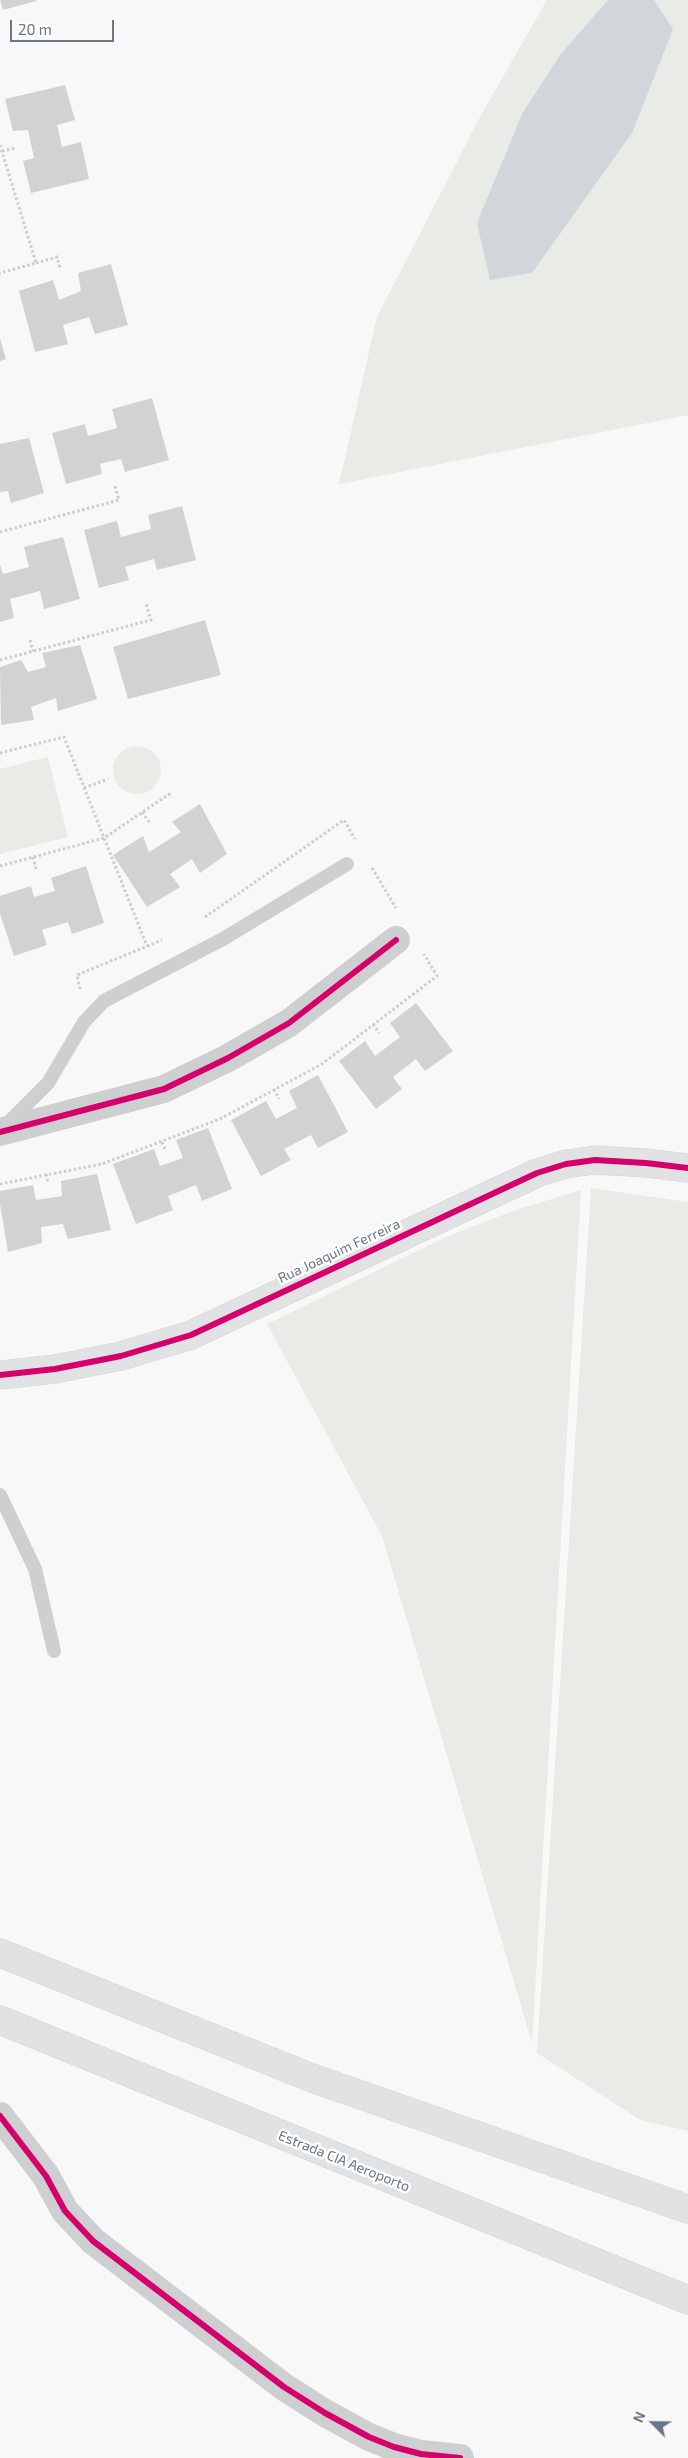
<!DOCTYPE html>
<html>
<head>
<meta charset="utf-8">
<style>
	body { margin:0 }
	#map { position:relative; width:688px; height:2458px; overflow:hidden; background:#f8f8f8; font-family:"Exo 2",sans-serif }
	canvas { display:block }
	.north { position:absolute; left:628px; top:2398px; width:50px; height:50px; -webkit-text-stroke:4px #fff; paint-order:stroke; rotate:293deg; font-size:14px; font-weight:700; line-height:20px; text-align:center; color:#697687 }
	.north::after { content:''; display:block; margin:auto; width:18px; height:22px; background:#697687; clip-path:polygon(50% 0,100% 100%,50% 72%,0 100%) }
	.scale { position:absolute; left:10px; top:20px; width:104px; height:22px; box-sizing:border-box; border:2px solid #697687; border-top:0; padding-left:6px; font-size:15px; line-height:18px; white-space:nowrap; color:#697687; -webkit-text-stroke:4px #fff; paint-order:stroke }
</style>
</head>
<body>
<div id="map">
<canvas width="688" height="2458"></canvas>
<div class="north">N</div>
<div class="scale">20 m</div>
</div>
<script>
const ctx = document.querySelector('canvas').getContext('2d');
ctx.lineJoin = 'round';
function paint(path, color) { ctx.fillStyle = color; ctx.fill(path, 'evenodd'); }
const poly = rows => new Path2D(rows.map(r => 'M' + r).join(''));
function strokePath(path, color, width, dash) { ctx.strokeStyle = color; ctx.lineWidth = width; ctx.lineCap = dash ? 'butt' : 'round'; ctx.setLineDash(dash || []); ctx.stroke(path); }
function write(font, color, halo, rows, align = 'center') {
  ctx.font = font + ' "Exo 2",sans-serif'; ctx.lineWidth = 5; ctx.setLineDash([]); ctx.textBaseline = 'middle'; ctx.strokeStyle = halo; ctx.fillStyle = color; for (const [text, x, y, turn = 0] of rows) {
    ctx.save(); ctx.translate(x, y); ctx.rotate((+turn || 0) * Math.PI / 180); ctx.textAlign = isNaN(turn) ? turn : align; if (halo) ctx.strokeText(text, 0, 0); ctx.fillText(text, 0, 0); ctx.restore();
  }
}
paint(poly([
	[547,0,688,0,688,415,339,484,377,317,480,117],
	'113 770a24 24 0 1 1 48 0a24 24 0 1 1-48 0Z',
	[48,757,68,837,0,854,0,769],
	[591,1188,688,1202,688,2131,640,2120,537,2053],
	[581,1190,532,2043,382,1536,267,1324,446,1237,513,1211]
]), '#e8ebe6');
paint(poly([
	[608,0,654,0,673,29,632,133,532,273,490,280,477,223,522,114,560,55]
]), '#d0d6da');
paint(poly([
	[0,0,36,0,36,1,3,10],
	[65,85,75,120,57,125,62,147,81,142,89,179,31,193,23,161,34,158,28,130,13,131,5,99],
	[111,264,128,325,95,334,89,317,63,325,68,344,35,352,19,291,53,280,59,300,81,291,78,273],
	[0,338,6,359,0,361],
	[152,398,169,460,125,472,121,459,100,464,102,474,66,484,52,433,85,424,88,436,117,428,112,409],
	[29,438,44,493,11,503,8,491,0,492,0,444],
	[182,506,196,560,157,570,154,559,125,567,129,580,99,588,84,530,117,521,121,537,151,529,148,515],
	[63,537,80,599,44,609,40,591,10,599,14,618,0,622,0,565,3,574,29,567,24,547],
	[205,620,221,675,128,699,113,647],
	[80,645,97,699,58,711,56,698,31,707,34,720,1,725,0,667,21,660,28,672,46,667,42,653],
	[200,804,227,854,200,873,192,859,170,874,180,887,147,907,113,855,143,836,149,852,181,832,172,822],
	[86,866,104,923,72,934,68,922,42,930,47,945,14,956,0,914,0,896,31,886,34,897,55,891,51,878],
	[416,1003,453,1051,425,1071,416,1059,393,1077,402,1089,376,1109,339,1061,365,1041,375,1056,400,1037,390,1023],
	[318,1075,348,1132,318,1148,311,1135,284,1149,291,1160,261,1176,231,1120,266,1101,276,1119,297,1108,289,1091],
	[208,1128,232,1189,202,1201,196,1185,168,1196,173,1210,136,1224,113,1164,154,1149,160,1166,183,1158,176,1140],
	[97,1174,111,1230,68,1239,63,1224,41,1227,42,1243,8,1252,0,1204,0,1191,33,1185,36,1200,62,1196,61,1181]
]), '#d0d2d3');
const secondary = poly([
	[0,1375,55,1369,121,1356,191,1335,537,1173,566,1164,595,1160,646,1163,688,1168]
]);
const highway = poly([
	[0,1953,312,2078,688,2209],
	[0,2020,688,2300]
]);
strokePath(secondary, '#d4d5d6', 29);
strokePath(highway, '#d4d4d5', 29);
strokePath(poly([
	[0,145,36,263,0,273],
	[2,151,16,148],
	[36,263,57,257,60,268],
	[0,532,119,500,115,486],
	[30,640,33,651],
	[0,660,151,620,146,604],
	[0,753,64,737,147,946],
	[84,788,108,779],
	[142,812,150,823],
	[33,857,36,869],
	[0,866,104,838,171,793],
	[372,868,396,908],
	[205,917,344,820,355,839],
	[80,989,77,975,162,940],
	[373,1024,379,1033],
	[274,1089,279,1099],
	[162,1142,165,1149],
	[46,1174,48,1183],
	[0,1184,102,1164,220,1119,322,1064,437,976,424,954]
]), '#cccdce', 3, [2.5, 2.5]);
strokePath(poly([
	[7,1124,48,1083,84,1022,104,1001,223,939,347,864],
	[0,1495,35,1569,54,1651]
]), '#cecfd1', 14);
strokePath(poly([
	[0,1132,164,1089,228,1058,289,1023,396,940],
	[0,2116,46,2176,65,2211,93,2241,284,2387,325,2413,369,2437,394,2447,421,2454,460,2458]
]), '#cecfd1', 28);
strokePath(secondary, '#e1e2e3', 28);
strokePath(highway, '#e1e2e3', 28);
strokePath(poly([
	[0,1132,164,1089,228,1058,289,1023,396,940],
	[0,1375,55,1369,121,1356,191,1335,537,1173,566,1164,595,1160,646,1163,688,1168],
	[0,2116,46,2176,65,2211,93,2241,284,2387,325,2413,369,2437,394,2447,421,2454,460,2458]
]), '#d6006c', 6);
write('14px', '#697687', '#fff', [
	["Rua Joaquim Ferreira",339,1251,-25],
	["Estrada CIA Aeroporto",344,2161,22]
]);
</script>
</body>
</html>
